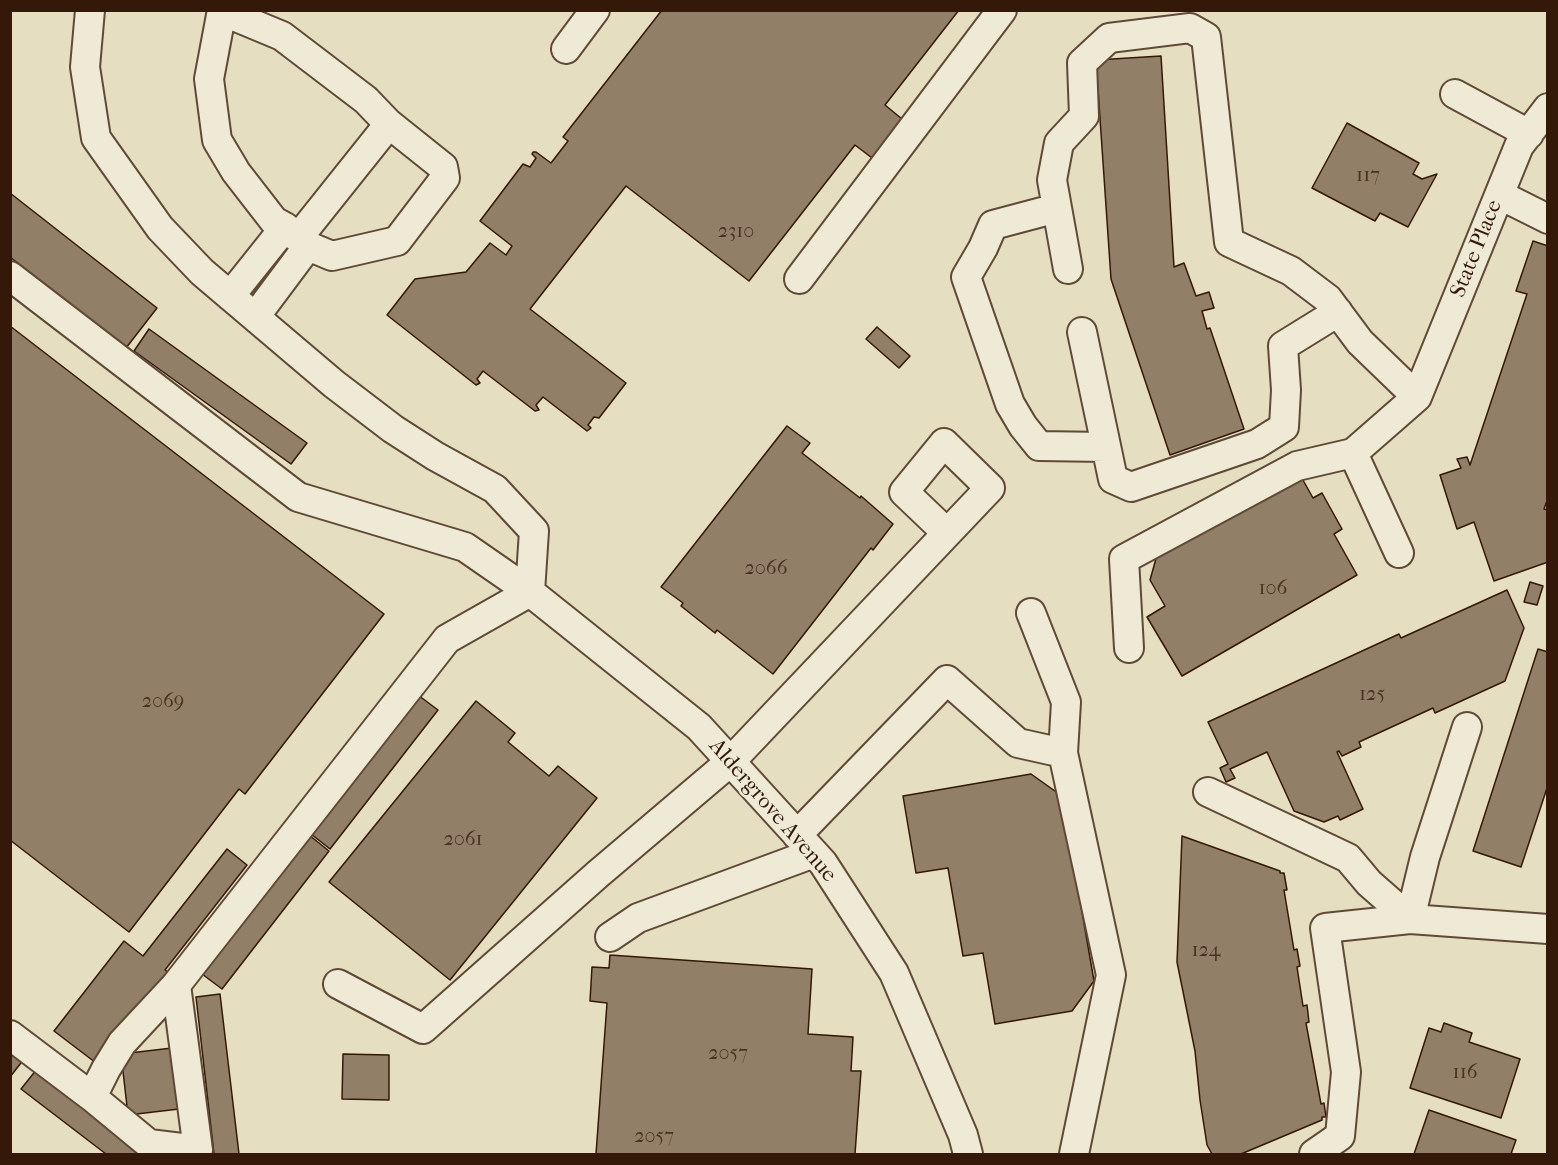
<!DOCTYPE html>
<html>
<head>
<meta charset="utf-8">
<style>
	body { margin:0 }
	#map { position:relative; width:1558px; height:1165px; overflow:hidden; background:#e6dec0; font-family:"IM FELL French Canon",serif }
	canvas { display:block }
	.frame { position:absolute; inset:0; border:12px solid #341808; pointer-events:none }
</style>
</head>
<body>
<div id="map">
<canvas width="1558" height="1165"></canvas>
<div class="frame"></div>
</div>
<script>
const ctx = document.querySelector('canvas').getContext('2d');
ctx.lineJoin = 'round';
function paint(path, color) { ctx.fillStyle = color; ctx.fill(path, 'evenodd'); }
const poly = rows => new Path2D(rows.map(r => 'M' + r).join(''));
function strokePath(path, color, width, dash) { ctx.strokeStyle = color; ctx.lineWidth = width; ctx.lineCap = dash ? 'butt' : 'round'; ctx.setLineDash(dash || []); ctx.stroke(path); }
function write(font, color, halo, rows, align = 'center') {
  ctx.font = font + ' "IM FELL French Canon",serif'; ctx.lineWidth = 5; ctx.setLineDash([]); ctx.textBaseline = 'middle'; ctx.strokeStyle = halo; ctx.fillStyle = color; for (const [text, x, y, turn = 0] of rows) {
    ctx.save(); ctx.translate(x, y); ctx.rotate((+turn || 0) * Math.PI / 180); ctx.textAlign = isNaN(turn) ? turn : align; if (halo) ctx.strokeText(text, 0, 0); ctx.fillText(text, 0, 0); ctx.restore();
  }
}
const building = poly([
	[662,10,959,10,885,105,902,119,872,158,855,145,749,281,626,186,530,309,626,383,599,418,594,417,588,425,591,428,587,431,543,397,536,405,539,410,535,411,483,371,477,379,480,383,476,385,387,315,415,279,466,272,490,243,506,255,512,246,480,221,523,164,530,167,536,158,532,154,533,152,536,152,551,163,568,141,563,137,662,10],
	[1161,56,1174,267,1184,263,1196,296,1209,292,1214,308,1202,311,1207,329,1210,328,1244,429,1170,455,1111,279,1096,60,1161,56],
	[1347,123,1419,163,1413,174,1422,179,1437,174,1408,227,1380,213,1375,221,1312,188,1347,123],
	[10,193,157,308,126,348,10,257,10,193],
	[1533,241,1548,246,1548,498,1544,509,1548,510,1548,562,1494,581,1474,522,1457,529,1440,475,1461,468,1457,459,1467,457,1470,465,1527,294,1516,291,1533,241],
	[10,326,384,614,245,794,239,789,129,932,10,840,10,326],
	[877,327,910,356,899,368,866,339,877,327],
	[149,329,307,443,291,464,134,351,149,329],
	[787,426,810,443,802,453,860,498,861,496,893,524,873,550,871,548,773,674,717,630,715,633,681,606,683,603,661,587,787,426],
	[1299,473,1313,498,1322,493,1342,529,1334,534,1357,575,1182,676,1147,617,1165,606,1150,580,1157,555,1299,473],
	[1530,582,1543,586,1537,605,1524,602,1530,582],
	[1507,590,1524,628,1505,681,1435,713,1433,708,1359,742,1361,747,1342,756,1339,751,1337,752,1363,809,1340,820,1338,816,1324,822,1294,811,1267,752,1230,769,1235,778,1226,782,1220,768,1228,764,1208,722,1399,634,1401,638,1507,590],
	[1538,649,1548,652,1548,785,1521,867,1473,851,1538,649],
	[418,695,438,710,330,849,311,834,418,695],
	[476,701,515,733,508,742,549,776,558,766,597,798,450,980,329,882,476,701],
	[1031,774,1062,796,1094,981,1072,1011,995,1024,983,953,963,956,948,868,916,873,903,796,1031,774],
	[309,835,329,851,222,989,202,974,309,835],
	[1182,836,1280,871,1280,873,1284,873,1287,890,1284,890,1294,950,1297,949,1300,966,1297,967,1303,1006,1307,1005,1309,1022,1306,1023,1321,1104,1324,1103,1326,1117,1322,1117,1322,1120,1241,1154,1212,1154,1207,1145,1200,1100,1195,1051,1177,962,1182,836],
	[227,849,247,865,165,970,171,974,100,1066,54,1031,124,941,143,956,227,849],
	[610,955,812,969,808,1034,853,1037,851,1071,861,1071,855,1154,596,1154,607,1003,590,1001,592,967,609,968,610,955],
	[220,994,239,1154,214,1154,196,997,220,994],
	[1444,1023,1472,1033,1469,1042,1520,1059,1501,1118,1410,1088,1429,1028,1441,1032,1444,1023],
	[10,1048,24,1059,10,1077,10,1048],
	[172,1048,179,1109,128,1115,121,1054,172,1048],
	[343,1054,389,1055,389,1100,342,1099,343,1054],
	[37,1069,147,1154,106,1154,21,1089,37,1069],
	[1429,1110,1516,1140,1511,1154,1414,1154,1429,1110]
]);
paint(building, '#917f68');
strokePath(building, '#341808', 1.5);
const minor = poly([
	[90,10,85,67,96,138,160,228,202,272,334,384,393,429,435,456,495,489,534,531,530,592],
	[222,10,209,79,217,140,236,172,274,221,285,227,230,296],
	[222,11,282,36,366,100,389,124,298,238,285,227],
	[566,49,595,10],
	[1455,94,1529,134],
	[1500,195,1548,219],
	[1057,208,993,225,983,248,966,277,1010,404,1023,426,1039,446,1106,447],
	[1068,269,1052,180,1059,143,1084,116,1082,63,1109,38,1190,28,1206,37,1229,242,1291,271,1328,299,1360,342,1417,397],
	[10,276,298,497,465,547,530,592,699,727,823,863,894,973,963,1135,968,1154],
	[799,279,1002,10],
	[255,317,308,246,332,256,397,241,445,178,443,167,388,123],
	[1082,332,1113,479,1131,487,1257,444,1284,427,1286,390,1283,346,1338,312],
	[1353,453,1399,553],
	[1031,613,1066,702,1063,753,1111,975,1074,1154],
	[1129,648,1124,559,1297,466,1353,453,1417,397,1519,146,1548,108],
	[1208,792,1348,858,1369,883,1410,919],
	[797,835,947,680,1018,743,1063,753],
	[1410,919,1425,857,1467,727],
	[610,937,638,918,814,853],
	[338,984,423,1029,598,874,730,762,990,488,944,443,904,492,947,533],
	[176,985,122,1043,106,1069,92,1097,149,1144,198,1150,176,985,447,639,530,592],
	[10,1035,92,1097],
	[1314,1154,1340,1136,1346,1072,1325,928,1410,919,1548,929]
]);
strokePath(minor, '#604a36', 32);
strokePath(minor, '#efead6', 28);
write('20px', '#4b3220', null, [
	["117",1368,176],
	["2310",736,232],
	["2066",766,569],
	["106",1273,589],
	["125",1372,695],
	["2069",163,702],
	["2061",463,840],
	["124",1206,951],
	["2057",728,1054],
	["116",1465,1073],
	["2057",654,1137]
]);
write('22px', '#341808', '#efead6', [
	["State Place",1477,249,-68],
	["Aldergrove Avenue",772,811,49]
]);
</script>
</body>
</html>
